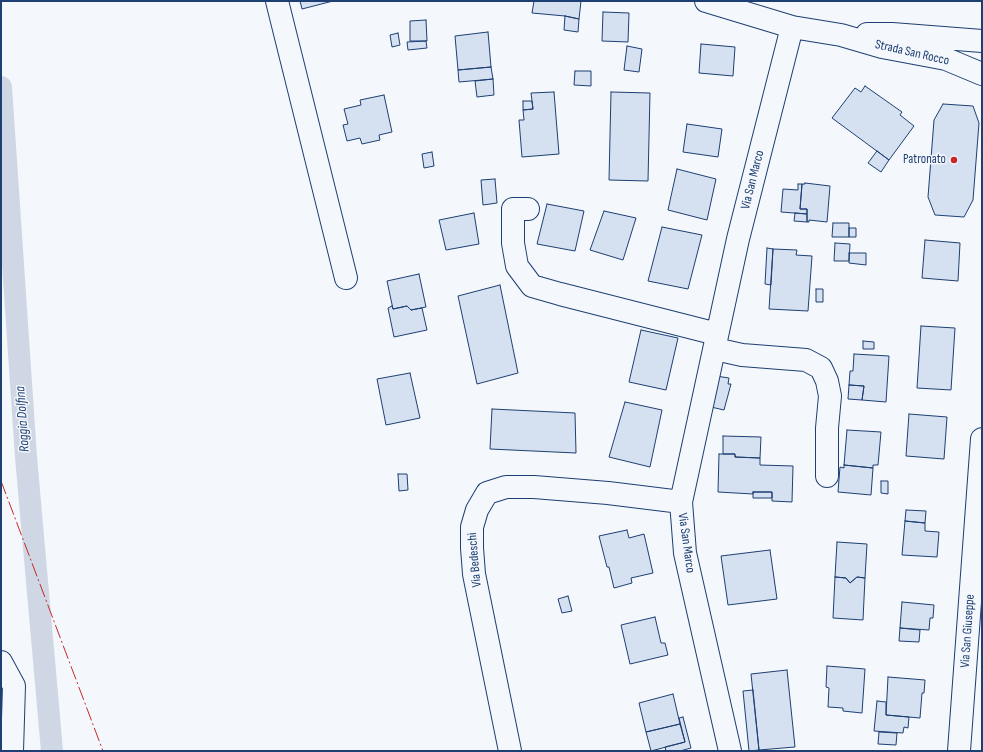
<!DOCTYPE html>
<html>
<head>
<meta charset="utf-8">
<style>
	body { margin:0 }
	#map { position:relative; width:983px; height:752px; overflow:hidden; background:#f4f7fb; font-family:"Sofia Sans Condensed",sans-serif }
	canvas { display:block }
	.frame { position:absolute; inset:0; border:2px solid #1d3f73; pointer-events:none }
</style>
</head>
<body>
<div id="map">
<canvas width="983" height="752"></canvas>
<div class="frame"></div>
</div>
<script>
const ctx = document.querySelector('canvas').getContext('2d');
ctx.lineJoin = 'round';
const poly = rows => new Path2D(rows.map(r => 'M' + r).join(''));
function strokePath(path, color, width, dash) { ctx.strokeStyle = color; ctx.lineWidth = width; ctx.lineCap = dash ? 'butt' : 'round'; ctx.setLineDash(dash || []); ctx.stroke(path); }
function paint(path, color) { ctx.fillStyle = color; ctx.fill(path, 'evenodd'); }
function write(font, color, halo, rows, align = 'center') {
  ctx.font = font + ' "Sofia Sans Condensed",sans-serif'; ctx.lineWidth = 3; ctx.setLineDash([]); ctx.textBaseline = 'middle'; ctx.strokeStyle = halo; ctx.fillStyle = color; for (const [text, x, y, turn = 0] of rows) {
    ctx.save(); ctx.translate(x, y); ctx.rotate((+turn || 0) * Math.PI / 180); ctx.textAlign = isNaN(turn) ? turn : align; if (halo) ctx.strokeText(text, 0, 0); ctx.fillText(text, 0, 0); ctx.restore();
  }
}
strokePath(poly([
	[1,87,26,457,52,751]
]), '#cfd7e4', 22);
const building = poly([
	[300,1,333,1,302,9,300,1],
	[534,1,581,1,579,19,565,16,532,13,534,1],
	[603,12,629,13,628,42,602,41,603,12],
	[565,16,579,19,578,32,564,30,565,16],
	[426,20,427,41,410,41,410,21,426,20],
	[488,32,491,67,458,70,455,36,488,32],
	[398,33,400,45,392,47,390,35,398,33],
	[426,41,427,48,408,50,407,42,426,41],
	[701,44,735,47,733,76,699,73,701,44],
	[627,46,642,49,639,72,624,70,627,46],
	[491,67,493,79,459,82,458,70,491,67],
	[575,71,591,71,591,86,574,85,575,71],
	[493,79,494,95,477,97,475,81,493,79],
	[865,86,902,112,900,115,914,126,889,160,832,118,855,88,861,92,865,86],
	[554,92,559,154,522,157,519,120,524,120,523,110,533,109,531,93,554,92],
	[611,92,650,93,648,181,609,180,611,92],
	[384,95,392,132,379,135,380,140,362,144,360,138,347,141,343,125,348,124,344,109,361,105,360,100,384,95],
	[523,101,532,101,533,109,523,110,523,101],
	[943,104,973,106,979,123,973,200,964,217,935,215,928,197,934,120,943,104],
	[687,124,722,129,718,157,683,152,687,124],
	[877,151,889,160,881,172,868,163,877,151],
	[432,152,434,166,424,168,422,154,432,152],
	[677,169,716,179,707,220,668,210,677,169],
	[495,179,497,203,483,205,481,180,495,179],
	[805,183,830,186,827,222,809,220,809,222,807,222,807,209,800,209,802,184,805,184,805,183],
	[798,184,802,184,800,209,807,209,807,214,781,212,783,189,798,190,798,184],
	[547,204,584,211,575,251,537,244,547,204],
	[604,211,636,218,623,260,590,250,604,211],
	[474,213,479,244,446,250,439,220,474,213],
	[795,213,807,214,807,222,794,221,795,213],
	[833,223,849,223,849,237,832,237,833,223],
	[662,227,702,235,688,289,648,281,662,227],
	[849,228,856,228,856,237,849,237,849,228],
	[925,240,960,243,958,281,922,278,925,240],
	[835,243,850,244,849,261,834,261,835,243],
	[767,248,773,249,771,285,765,284,767,248],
	[773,249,797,250,796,255,812,256,808,311,769,309,773,249],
	[849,253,866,253,866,265,849,263,849,253],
	[419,274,426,307,411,310,407,306,393,309,387,281,419,274],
	[500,285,518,373,477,384,458,296,500,285],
	[816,289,823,289,823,302,816,302,816,289],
	[392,306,393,309,407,306,411,310,422,308,427,330,394,337,388,308,392,306],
	[921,326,955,328,951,390,917,388,921,326],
	[641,330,678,338,666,390,629,382,641,330],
	[863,341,874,342,874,349,863,349,863,341],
	[854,354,889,356,886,402,862,400,864,386,849,385,850,371,853,371,854,354],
	[410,373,420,418,386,425,377,379,410,373],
	[716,376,729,378,728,384,731,384,724,410,711,407,716,376],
	[849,385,864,386,862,400,848,399,849,385],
	[625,402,662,410,650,467,609,457,625,402],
	[492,409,575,413,576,453,490,449,492,409],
	[909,414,947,417,944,459,906,456,909,414],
	[847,430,881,432,878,465,873,465,873,468,844,465,847,430],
	[723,436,761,437,760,458,735,457,735,454,723,454,723,436],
	[719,454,735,454,735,457,760,458,760,465,793,466,792,502,772,501,772,492,753,492,753,494,718,492,719,454],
	[844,465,873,468,871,495,838,492,840,467,844,468,844,465],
	[398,474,407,474,408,490,399,491,398,474],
	[881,481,888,481,888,494,881,493,881,481],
	[753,492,772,492,772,498,753,498,753,492],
	[906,510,926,511,925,523,905,521,906,510],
	[905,521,925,523,925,531,939,532,937,557,902,555,905,521],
	[627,530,629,538,644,534,653,573,631,578,632,583,614,588,609,567,607,567,599,536,627,530],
	[837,542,867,544,865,578,857,577,850,583,846,578,835,577,837,542],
	[770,550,777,599,728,605,721,556,770,550],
	[835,577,846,578,850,583,857,577,865,578,863,620,833,618,835,577],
	[568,596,572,611,562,613,558,599,568,596],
	[902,602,934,605,933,618,930,618,929,630,900,628,902,602],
	[655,617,661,643,665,643,668,655,630,664,621,625,655,617],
	[900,628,920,630,919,642,899,641,900,628],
	[827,666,865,669,862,713,843,711,843,708,828,707,829,688,826,687,827,666],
	[787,670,795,747,759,750,751,674,787,670],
	[888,677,925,680,924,693,922,693,920,718,886,715,888,677],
	[753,690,759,750,749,751,743,691,753,690],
	[673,694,680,724,646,732,639,703,673,694],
	[877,701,886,702,886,715,909,717,908,728,904,727,903,733,874,731,877,701],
	[683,717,691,748,680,751,666,751,665,747,685,742,679,718,683,717],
	[680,724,685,742,651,751,646,732,680,724],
	[879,732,897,733,896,745,878,744,879,732]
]);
paint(building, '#d5e0f0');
strokePath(building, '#1d3f73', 1);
const minor = poly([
	[277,1,346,278],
	[706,1,792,27,841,35,882,47,946,59,982,74],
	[867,34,892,34,982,41],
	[528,209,513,209,513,243,517,266,532,286,560,294,717,334],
	[715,349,742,355,806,360,821,368,827,381,830,396,827,428,827,476],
	[1,662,14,686,12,751],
	[510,751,474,574,472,548,472,527,477,510,487,493,506,487,534,487,608,493,681,502],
	[730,751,685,553,681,502,738,239,792,27],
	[959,751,982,439]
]);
strokePath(minor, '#1d3f73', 24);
strokePath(minor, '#f4f7fb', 22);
strokePath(poly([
	[1,481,103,751]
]), '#c62828', 1, [14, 3, 2, 3]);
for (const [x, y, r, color] of [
	[954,160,4,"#c62828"]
]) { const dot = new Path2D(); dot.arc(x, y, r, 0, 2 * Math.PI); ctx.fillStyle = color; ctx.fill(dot); strokePath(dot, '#f4f7fb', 1.5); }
write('13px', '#1d3f73', '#f4f7fb', [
	["Strada San Rocco",912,53,13],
	["Via San Marco",753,180,-76],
	["Via San Marco",686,543,82],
	["Via Bedeschi",475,560,-95],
	["Via San Giuseppe",968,631,-86]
]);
write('13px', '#1d3f73', '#f4f7fb', [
	["Patronato",946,160]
], 'right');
write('italic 14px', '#1d3f73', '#f4f7fb', [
	["Roggia Dolfina",23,419,-94]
]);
</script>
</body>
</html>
